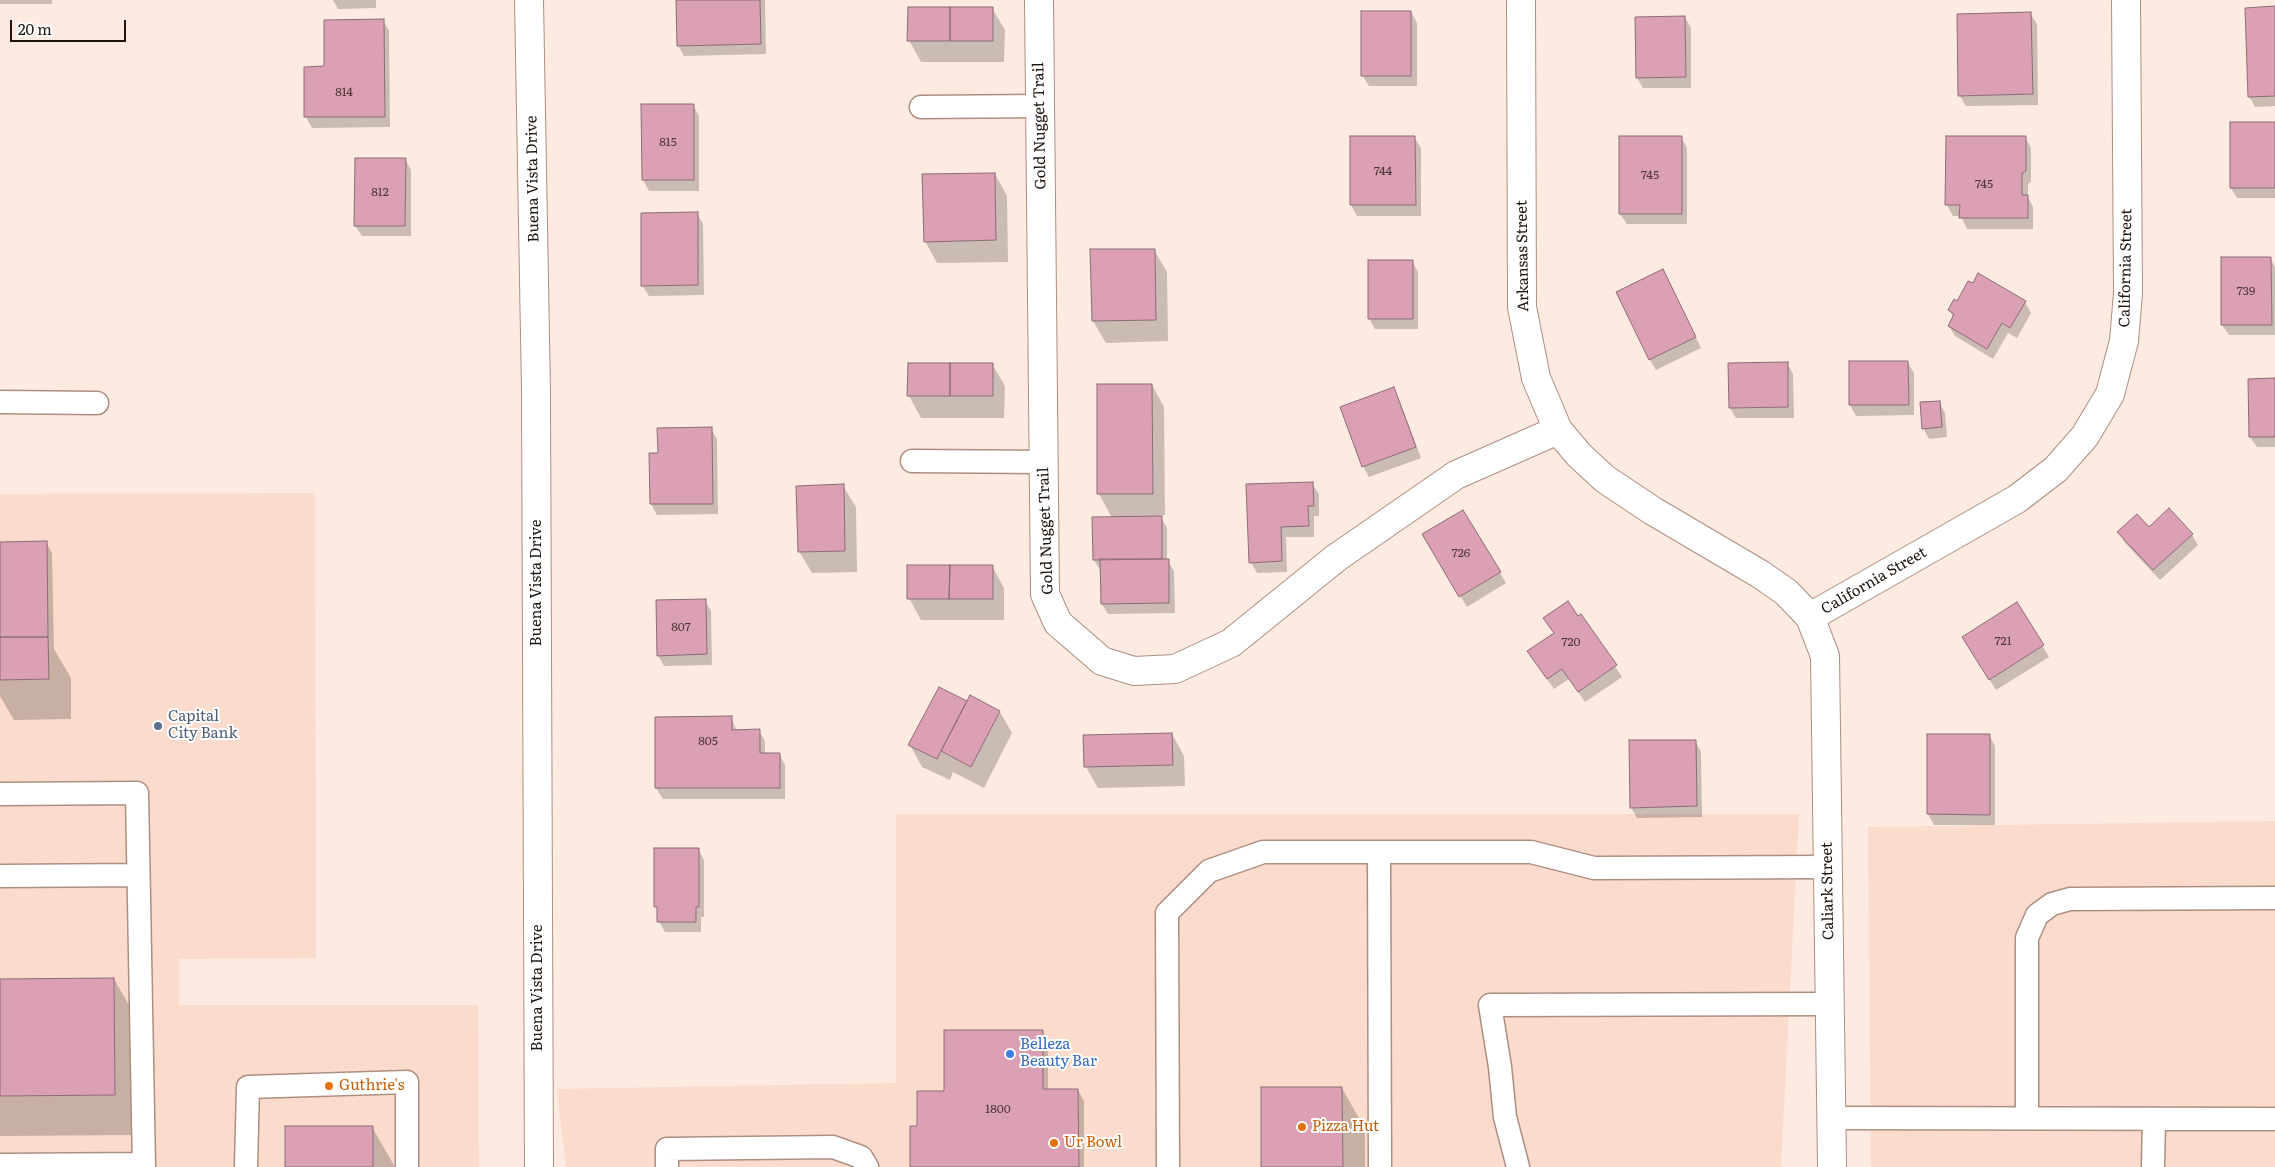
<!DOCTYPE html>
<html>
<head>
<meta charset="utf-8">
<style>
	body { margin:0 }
	#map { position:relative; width:2275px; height:1167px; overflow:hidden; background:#fdeae0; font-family:Literata,serif }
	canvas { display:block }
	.scale { position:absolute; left:10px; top:20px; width:116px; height:22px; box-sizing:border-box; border:2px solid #1f140e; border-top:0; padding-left:6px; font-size:15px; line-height:18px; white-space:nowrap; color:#1f140e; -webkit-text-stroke:4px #fff; paint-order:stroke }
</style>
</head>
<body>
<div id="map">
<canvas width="2275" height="1167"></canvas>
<div class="scale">20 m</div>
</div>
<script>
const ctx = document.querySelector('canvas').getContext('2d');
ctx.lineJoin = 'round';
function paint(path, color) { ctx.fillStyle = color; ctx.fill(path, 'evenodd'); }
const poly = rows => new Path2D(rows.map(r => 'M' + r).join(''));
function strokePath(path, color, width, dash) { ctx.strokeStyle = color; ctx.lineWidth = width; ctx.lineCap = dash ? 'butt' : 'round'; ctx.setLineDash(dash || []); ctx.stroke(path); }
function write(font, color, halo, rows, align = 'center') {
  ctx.font = font + ' Literata,serif'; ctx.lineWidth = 4; ctx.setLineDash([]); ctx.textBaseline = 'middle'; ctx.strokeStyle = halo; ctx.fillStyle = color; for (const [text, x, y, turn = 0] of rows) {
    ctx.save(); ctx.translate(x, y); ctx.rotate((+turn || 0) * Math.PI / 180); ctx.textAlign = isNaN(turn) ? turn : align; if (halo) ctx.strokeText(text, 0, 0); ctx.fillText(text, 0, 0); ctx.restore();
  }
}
paint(poly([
	[315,493,316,958,179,959,179,1005,478,1005,479,1167,0,1167,0,494],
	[896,814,1799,814,1781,1167,566,1167,557,1089,896,1083],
	[2275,821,2275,1167,1871,1167,1868,827]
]), '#fbdbcc');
paint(poly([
	[0,0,52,0,52,4,0,4],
	[333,0,376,0,376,8,338,9],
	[677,0,765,0,766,54,684,56,678,45],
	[2275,7,2275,106,2255,107,2249,96],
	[992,8,1005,30,1004,62,921,62,909,40],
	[1411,12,1417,23,1417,86,1369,86,1363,76],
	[2030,13,2037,24,2038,105,1966,106,1960,96],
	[1685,17,1691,28,1691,88,1643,88,1637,78],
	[383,20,389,31,390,127,312,128,306,117,305,68,326,68],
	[693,105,699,116,699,191,649,191,643,180],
	[2275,123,2275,198,2237,198,2231,188],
	[1414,137,1421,148,1421,216,1357,216,1351,205,1351,138],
	[1681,137,1687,148,1687,224,1627,224,1620,214],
	[1947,137,2025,137,2031,148,2031,182,2028,184,2028,197,2033,207,2033,229,1967,229,1961,216,1953,216,1947,205],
	[405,159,411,170,411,236,362,236,355,226],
	[995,174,1007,196,1008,262,937,263,925,241],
	[697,213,703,224,704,295,649,296,642,285],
	[1154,250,1167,272,1168,341,1106,343,1093,321],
	[2270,258,2275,267,2275,335,2229,335,2222,325],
	[1412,261,1418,272,1418,329,1375,329,1369,318],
	[1668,281,1701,348,1656,370,1650,360],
	[1957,302,2025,302,2031,313,2017,338,2008,333,1993,359,1955,336,1949,326,1954,318,1949,310],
	[1787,363,1793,374,1794,418,1736,418,1730,408],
	[1850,363,1908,363,1914,373,1914,415,1856,416,1850,405],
	[992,364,1005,386,1004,418,921,418,909,396],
	[2275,380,2275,447,2257,447,2250,437],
	[1152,385,1164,407,1165,515,1160,515,1167,528,1167,560,1174,571,1175,613,1108,614,1102,604,1100,570,1094,560,1112,518,1099,494],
	[1393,388,1399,399,1421,458,1369,477,1363,466],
	[1939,402,1945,413,1947,437,1929,439,1923,428],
	[711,429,717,439,718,514,657,515,651,504,650,454,659,454],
	[1312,484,1319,494,1319,516,1314,516,1314,537,1286,537,1287,572,1257,573,1251,562],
	[843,486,856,507,857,572,812,573,799,551],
	[2169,510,2192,535,2198,545,2160,580,2125,543,2119,532,2149,529],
	[1463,511,1506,583,1467,607,1424,535],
	[46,542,52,553,54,649,71,678,71,719,14,720,0,696,0,543],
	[992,566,1004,588,1004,620,921,620,909,598],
	[705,601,711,611,712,665,664,666,658,655],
	[2017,604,2049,657,1996,690,1969,648],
	[1581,616,1622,677,1585,702,1569,679,1554,689,1535,662,1555,634,1551,628],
	[968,703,1000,712,1012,733,984,788,953,772,950,780,922,767,910,745],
	[731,717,737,731,759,731,765,741,765,754,779,754,785,765,785,799,663,799,656,788,656,718],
	[1172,734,1184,756,1185,786,1098,788,1086,767],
	[1989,735,1995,746,1995,825,1934,825,1928,814],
	[1695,741,1701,752,1702,817,1637,818,1631,807],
	[698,849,704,860,704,917,701,917,701,932,665,932,659,921,659,912,655,906],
	[114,979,137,1019,137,1135,0,1136,0,980],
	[1042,1031,1048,1042,1048,1090,1078,1090,1084,1101,1084,1167,911,1167,918,1127,946,1092],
	[1342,1088,1365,1129,1365,1167,1263,1167],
	[372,1127,395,1167,286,1167]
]), '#0003');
const building = poly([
	[676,0,760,0,761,44,677,46,676,0],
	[2275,6,2275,96,2248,97,2245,8,2275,6],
	[908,7,950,7,950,41,907,41,908,7],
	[950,7,993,7,993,41,950,41,950,7],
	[1361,11,1411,11,1411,76,1361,76,1361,11],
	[2031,12,2033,94,1958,96,1957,14,2031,12],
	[1685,16,1686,77,1636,78,1635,17,1685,16],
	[384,19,385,117,304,117,304,67,324,66,324,20,384,19],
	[641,104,694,104,694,180,642,180,641,104],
	[2230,122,2275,122,2275,188,2230,188,2230,122],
	[1350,136,1415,136,1416,205,1350,205,1350,136],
	[1619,136,1682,136,1682,214,1619,214,1619,136],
	[1946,136,2026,136,2026,171,2022,173,2022,195,2028,195,2028,218,1959,218,1960,205,1945,205,1946,136],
	[355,158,406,158,405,226,354,226,355,158],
	[995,173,996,240,924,242,922,174,995,173],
	[698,212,698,285,641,286,641,213,698,212],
	[1090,249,1155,249,1156,320,1092,321,1090,249],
	[2221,257,2271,257,2272,325,2221,325,2221,257],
	[1368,260,1413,260,1413,319,1368,319,1368,260],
	[1663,269,1696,337,1649,360,1616,292,1663,269],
	[1978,273,2026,301,2010,328,2002,323,1987,349,1948,326,1954,314,1948,310,1954,299,1957,301,1968,281,1973,283,1978,273],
	[1849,361,1908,361,1909,405,1849,405,1849,361],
	[1788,362,1788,407,1729,408,1728,363,1788,362],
	[908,363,950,363,950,396,907,396,908,363],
	[950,363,993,363,993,396,950,396,950,363],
	[2275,378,2275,437,2249,437,2248,379,2275,378],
	[1097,384,1152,384,1153,494,1097,494,1097,384],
	[1394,387,1416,447,1362,467,1340,407,1394,387],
	[1940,401,1942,427,1922,429,1920,402,1940,401],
	[712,427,713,504,650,504,649,453,658,453,657,428,712,427],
	[1313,482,1314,506,1308,506,1309,526,1281,527,1282,561,1249,563,1246,484,1313,482],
	[844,484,845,551,798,552,796,486,844,484],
	[2169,508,2193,534,2153,570,2117,532,2137,514,2149,527,2169,508],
	[1463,510,1501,572,1459,597,1422,534,1463,510],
	[1162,516,1162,559,1093,560,1092,517,1162,516],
	[47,541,48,637,0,637,0,542,47,541],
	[1100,559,1169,559,1169,603,1101,604,1100,559],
	[907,565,950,565,949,599,907,599,907,565],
	[950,565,993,565,993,599,949,599,950,565],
	[706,599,707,654,657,656,656,600,706,599],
	[1568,601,1578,616,1581,614,1617,665,1578,692,1562,669,1547,679,1527,651,1554,633,1543,618,1568,601],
	[2017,602,2044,645,1989,680,1962,637,2017,602],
	[0,637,48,637,49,679,0,680,0,637],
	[939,687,967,701,937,759,908,745,939,687],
	[970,695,1000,711,971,767,941,751,970,695],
	[732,716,732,730,760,729,760,753,780,753,780,788,655,788,655,717,732,716],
	[1172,733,1173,765,1084,767,1083,735,1172,733],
	[1927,734,1990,734,1990,815,1927,814,1927,734],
	[1629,740,1696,740,1697,806,1630,808,1629,740],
	[654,848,699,848,699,907,696,907,696,922,657,922,657,907,654,907,654,848],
	[114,978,115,1095,0,1096,0,979,114,978],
	[944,1030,1043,1030,1043,1089,1078,1089,1079,1167,910,1167,910,1126,917,1126,917,1091,944,1091,944,1030],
	[1261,1087,1342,1087,1343,1167,1261,1167,1261,1087],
	[285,1126,373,1126,373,1167,285,1167,285,1126]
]);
paint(building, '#dba0b4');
strokePath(building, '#8b6c76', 1);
const service = poly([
	[921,107,1040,106],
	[0,402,97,403],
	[912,461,1044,462],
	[0,794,137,793,144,1167],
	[1379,852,1380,1167],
	[0,876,138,875],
	[1831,1118,2275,1119],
	[2027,1118,2027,938,2037,915,2052,904,2070,899,2275,898],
	[0,1165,144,1164],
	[246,1167,248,1087,407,1082,407,1167],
	[667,1167,667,1149,833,1147,861,1157,867,1167],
	[1168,1167,1167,913,1209,871,1263,852,1531,852,1594,868,1827,867],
	[1518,1167,1505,1117,1500,1067,1490,1005,1829,1004],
	[2153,1167,2154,1119]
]);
const minor = poly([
	[529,0,536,392,539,1167],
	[1039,0,1045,594,1058,623,1102,661,1134,671,1175,669,1231,643,1336,558,1456,475,1558,430],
	[1521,0,1522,307,1536,378,1558,430,1579,455,1605,479,1653,511,1760,574,1786,592,1810,617]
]);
const tertiary = poly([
	[1832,1167,1825,656,1810,617,2017,499,2056,469,2085,436,2110,394,2124,341,2128,293,2126,0]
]);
strokePath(service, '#ad8f81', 25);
strokePath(minor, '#ad8f81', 30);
strokePath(tertiary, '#ad8f81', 30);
strokePath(service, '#fff', 22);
strokePath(minor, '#fff', 28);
strokePath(tertiary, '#fff', 28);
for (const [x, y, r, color] of [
	[158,726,5,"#5c6f8a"],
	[1010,1054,5,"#3f7fe0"],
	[329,1086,5,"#e8710a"],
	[1302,1127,5,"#e8710a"],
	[1054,1143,5,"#e8710a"]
]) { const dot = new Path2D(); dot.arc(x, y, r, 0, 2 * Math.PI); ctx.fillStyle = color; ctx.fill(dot); strokePath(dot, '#fff', 2); }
write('12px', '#4e3738', null, [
	["814",344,92],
	["815",668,142],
	["744",1383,171],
	["745",1650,175],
	["745",1984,184],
	["812",380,192],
	["739",2246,291],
	["726",1461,553],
	["807",681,627],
	["721",2003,641],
	["720",1571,642],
	["805",708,741],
	["1800",998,1109]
]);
write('15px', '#1f140e', '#fff', [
	["Gold Nugget Trail",1040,126,-91],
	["Buena Vista Drive",533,179,-91],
	["Arkansas Street",1523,256,-91],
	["California Street",2126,268,-89],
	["Gold Nugget Trail",1046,531,-92],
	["California Street",1874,581,-30],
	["Buena Vista Drive",537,583,-90],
	["Caliark Street",1828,891,-91],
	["Buena Vista Drive",538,988,-90]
]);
write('15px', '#4e5e75', '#fff', [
	["Capital",168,717],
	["City Bank",168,734]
], 'left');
write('15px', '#366cbe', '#fff', [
	["Belleza",1020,1045],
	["Beauty Bar",1020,1062]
], 'left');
write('15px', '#c56008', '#fff', [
	["Guthrie's",339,1086],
	["Pizza Hut",1312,1127],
	["Ur Bowl",1064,1143]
], 'left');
</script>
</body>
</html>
